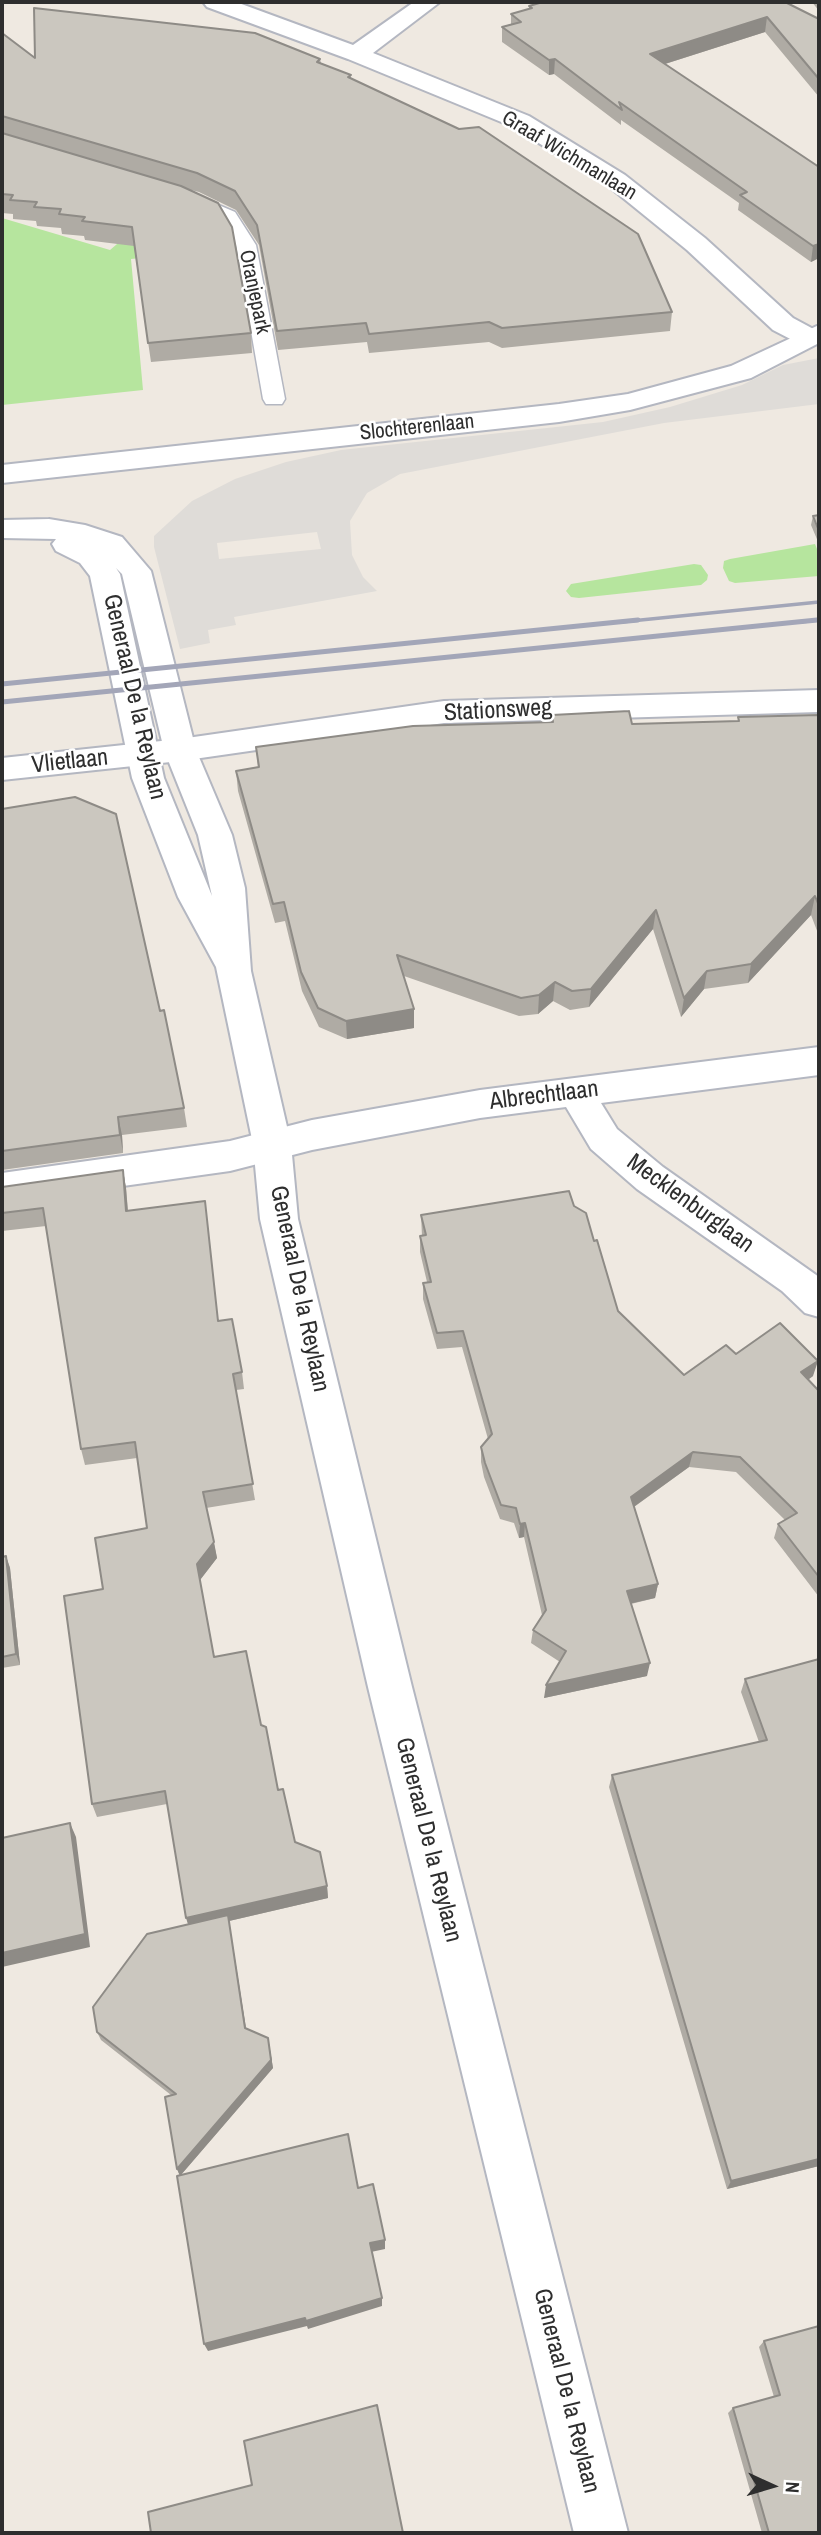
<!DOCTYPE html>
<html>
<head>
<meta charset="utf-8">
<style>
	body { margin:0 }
	#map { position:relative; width:821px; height:2535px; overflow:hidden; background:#efe9e1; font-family:"Archivo Narrow",sans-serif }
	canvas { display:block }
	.frame { position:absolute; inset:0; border:4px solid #2e2e2e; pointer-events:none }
	.north { position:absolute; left:737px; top:2451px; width:70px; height:70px; -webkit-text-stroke:5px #fff; paint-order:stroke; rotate:94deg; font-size:19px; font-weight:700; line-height:28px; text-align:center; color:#2e2e2e }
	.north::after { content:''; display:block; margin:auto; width:24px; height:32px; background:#2e2e2e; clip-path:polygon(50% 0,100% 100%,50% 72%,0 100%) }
</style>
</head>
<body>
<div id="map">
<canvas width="821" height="2535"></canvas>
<div class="frame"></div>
<div class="north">N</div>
</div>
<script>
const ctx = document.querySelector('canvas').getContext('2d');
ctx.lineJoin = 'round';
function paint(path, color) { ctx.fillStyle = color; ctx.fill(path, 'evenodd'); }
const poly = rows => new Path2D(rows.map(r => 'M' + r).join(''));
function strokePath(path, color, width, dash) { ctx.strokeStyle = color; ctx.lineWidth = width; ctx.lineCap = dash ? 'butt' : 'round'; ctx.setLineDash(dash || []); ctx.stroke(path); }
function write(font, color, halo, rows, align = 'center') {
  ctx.font = font + ' "Archivo Narrow",sans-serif'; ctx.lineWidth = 5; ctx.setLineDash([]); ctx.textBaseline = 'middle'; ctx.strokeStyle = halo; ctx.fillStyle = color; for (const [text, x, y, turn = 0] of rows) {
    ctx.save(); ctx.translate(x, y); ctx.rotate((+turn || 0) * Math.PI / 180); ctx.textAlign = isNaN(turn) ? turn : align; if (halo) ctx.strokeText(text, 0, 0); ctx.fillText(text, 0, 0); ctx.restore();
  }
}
paint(poly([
	[2,218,110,250,130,233,189,253,131,259,143,390,2,405],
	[815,544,819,554,819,576,735,583,729,581,723,568,724,561,730,559],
	[694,564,701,565,708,575,707,580,701,585,579,598,571,597,566,591,571,584]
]), '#b6e59e');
paint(poly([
	[819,358,819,404,664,423,400,474,367,493,350,521,352,555,363,577,377,591,234,617,236,625,208,630,210,643,180,649,154,547,154,536,192,501,235,479,286,462,341,450,603,422,670,407,742,385,783,365],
	[317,532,321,549,219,559,217,543]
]), '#dfdcd8');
const service = poly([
	[188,192,235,212,256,245,285,399,282,404,266,404,263,399,236,245,221,220,181,202,178,198,188,192]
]);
const minor = poly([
	[203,2,236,2,353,45,414,2,440,2,373,53,529,116,625,175,705,238,793,318,819,332,819,344,800,344,773,330,687,250,607,185,511,126,348,59,207,7,203,2],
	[819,690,819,712,444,723,180,761,2,780,2,758,180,739,444,701,819,690],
	[819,1047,819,1075,601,1103,617,1129,663,1167,819,1277,819,1317,805,1313,782,1291,637,1189,591,1149,566,1107,480,1118,312,1150,230,1171,2,1203,2,1173,230,1141,312,1120,480,1090,819,1047]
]);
const tertiary = poly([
	[819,325,819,343,751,378,630,410,559,422,2,483,2,465,559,404,628,394,731,366,819,325],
	[49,519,85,525,122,537,151,571,196,750,232,835,245,888,251,971,291,1144,298,1219,412,1687,628,2533,574,2533,368,1687,260,1219,253,1144,216,967,178,897,132,778,90,576,80,563,56,551,52,544,56,539,2,538,2,520,49,519],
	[116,568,122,574,164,750,198,835,212,896,164,778,120,574,116,568]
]);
strokePath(service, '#b4b7c1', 3);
strokePath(minor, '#b4b7c1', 4);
strokePath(tertiary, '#b4b7c1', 4);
paint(service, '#fff');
paint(minor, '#fff');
paint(tertiary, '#fff');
strokePath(poly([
	[621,622,819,602],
	[800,622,819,620]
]), '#a3a6b8', 3.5);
strokePath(poly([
	[2,684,638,620],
	[2,702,817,620]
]), '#a3a6b8', 5);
paint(poly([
	[812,2,819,2,819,11],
	[529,6,819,19,819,97,765,32,665,64,819,167,819,258,811,262,738,210,739,203,621,120,621,125,554,74,549,75,502,42,502,27,511,24,511,14,529,9],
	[2,33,35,58,320,59,321,63,351,75,351,78,672,312,670,331,502,348,489,342,369,353,367,342,278,350,259,245,236,210,199,192,187,189,251,333,252,353,151,362,134,246,85,240,84,236,62,234,61,228,37,226,36,221,13,219,13,214,2,213],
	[819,515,819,544,811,525,813,516],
	[552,715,632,724,738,721,738,717,819,715,819,936,811,915,748,983,704,989,681,1017,653,929,589,1007,570,1010,553,1001,538,1014,519,1016,404,976,414,1028,347,1039,319,1027,302,991,285,921,275,923,238,791,236,771,258,767,256,747,551,722],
	[2,809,160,1011,184,1108,187,1127,122,1135,123,1153,2,1170],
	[123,1170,126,1188,128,1210,218,1321,242,1372,244,1389,236,1390,255,1500,206,1508,217,1558,200,1580,214,1657,261,1725,278,1790,295,1842,327,1886,328,1898,229,1921,246,2028,268,2038,273,2068,180,2176,177,2169,171,2095,101,2040,97,2032,188,1924,167,1804,97,1817,92,1804,103,1589,147,1528,137,1458,85,1465,81,1449,46,1226,2,1231,2,1187],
	[574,1206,594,1241,618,1311,684,1375,736,1354,813,1376,808,1380,819,1391,819,1597,774,1538,778,1524,785,1520,736,1472,689,1467,634,1507,658,1584,655,1598,631,1604,647,1676,544,1698,560,1662,531,1643,533,1630,542,1615,524,1537,519,1538,514,1523,500,1519,484,1477,481,1462,481,1447,488,1439,462,1347,437,1349,423,1299,423,1283,427,1282,420,1252,420,1236,422,1236,421,1215],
	[6,1556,10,1568,20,1665,2,1668,2,1557],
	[819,1659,819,2166,727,2189,609,1787,612,1775,759,1742,741,1692,745,1679],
	[819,2326,819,2533,762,2533,728,2413,733,2408,774,2397,759,2347,764,2341]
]), '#afaba4');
paint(poly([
	[767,17,765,32,649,69,650,54],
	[555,59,554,74,549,75,549,60],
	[819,244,819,258,811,262,813,246],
	[815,896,811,915,748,983,751,964],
	[656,910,653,929,589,1007,591,989],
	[707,971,704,989,681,1017,684,998],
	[555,982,553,1001,538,1014,539,995],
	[414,1009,414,1028,347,1039,346,1021],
	[118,1117,122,1135,123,1153,120,1135],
	[123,1170,126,1188,129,1228,126,1211],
	[818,1361,813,1376,796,1388,801,1372],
	[693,1452,689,1467,628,1511,631,1497],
	[525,1523,524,1537,519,1538,520,1524],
	[214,1542,217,1558,200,1580,197,1564],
	[6,1556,10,1568,20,1665,16,1654],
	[658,1584,655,1598,624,1605,627,1591],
	[650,1663,647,1676,544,1698,546,1685],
	[70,1823,76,1837,90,1947,2,1967,2,1953],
	[327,1886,328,1898,229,1921,247,2036,190,1930,186,1918],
	[268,2038,273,2068,180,2176,177,2169],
	[819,2159,819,2166,727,2189,731,2181],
	[385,2240,385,2249,371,2252,370,2243],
	[382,2298,382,2306,308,2329,307,2326,208,2351,204,2344]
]), '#8e8b86');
const building = poly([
	[543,2,785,2,819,19,819,79,767,17,650,54,819,167,819,244,813,246,740,195,747,192,619,102,622,110,555,59,549,60,502,27,521,22,511,14,532,8,529,6,543,2],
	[34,8,255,33,320,59,317,62,351,75,348,77,459,129,479,127,638,234,672,312,502,328,489,322,369,334,366,323,277,331,257,225,235,191,197,173,2,116,2,33,35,58,34,8],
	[2,133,181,186,218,203,232,227,251,333,148,343,132,227,82,221,85,217,59,214,61,209,34,207,37,202,10,200,13,195,2,194,2,133],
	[819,515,819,531,813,516,819,515],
	[629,711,632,724,739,721,738,717,819,715,819,906,815,896,751,964,707,971,684,998,656,910,591,989,572,991,555,982,539,995,521,998,397,955,414,1009,346,1021,318,1008,301,972,284,902,273,904,236,771,259,767,256,747,413,726,553,722,552,715,629,711],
	[75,797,116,814,160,1011,164,1010,184,1108,118,1117,120,1135,2,1151,2,809,75,797],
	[123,1170,126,1211,205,1201,218,1321,232,1319,242,1372,233,1374,253,1484,203,1492,214,1542,197,1564,214,1657,246,1651,261,1725,266,1727,278,1790,283,1789,295,1842,320,1852,327,1886,186,1918,165,1791,92,1804,64,1596,103,1589,95,1538,147,1528,135,1442,81,1449,43,1208,2,1213,2,1187,123,1170],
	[569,1191,574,1206,586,1213,594,1241,597,1240,618,1311,684,1375,726,1345,736,1354,780,1323,818,1361,801,1372,819,1391,819,1577,778,1524,797,1513,740,1457,693,1452,631,1497,658,1584,627,1591,650,1663,546,1685,566,1651,533,1630,546,1610,525,1523,520,1524,516,1508,501,1505,485,1463,481,1447,492,1434,463,1331,437,1333,423,1283,431,1282,420,1236,426,1235,421,1215,569,1191],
	[6,1556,16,1654,2,1657,2,1557,6,1556],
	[819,1659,819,2159,731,2181,612,1775,767,1740,745,1679,819,1659],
	[70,1823,85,1934,2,1953,2,1838,70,1823],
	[228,1915,245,2028,268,2038,271,2060,177,2169,165,2097,176,2094,97,2032,93,2007,147,1934,228,1915],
	[348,2134,358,2188,373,2184,385,2240,370,2243,382,2298,306,2321,305,2318,204,2344,177,2176,348,2134],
	[819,2326,819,2533,769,2533,733,2408,780,2395,764,2341,819,2326],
	[377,2405,403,2533,151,2533,148,2512,252,2485,244,2441,377,2405]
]);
paint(building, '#cbc7bf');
strokePath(building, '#8e8b86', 2);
write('21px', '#2e2e2e', '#fff', [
	["Graaf Wichmanlaan",569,156,31],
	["Oranjepark",254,292,78],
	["Slochterenlaan",417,428,-6]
]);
write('24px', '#2e2e2e', '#fff', [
	["Generaal De la Reylaan",134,697,77],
	["Stationsweg",498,711,-3],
	["Vlietlaan",70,762,-6],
	["Albrechtlaan",544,1096,-7],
	["Mecklenburglaan",690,1204,36],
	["Generaal De la Reylaan",299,1289,78],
	["Generaal De la Reylaan",428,1840,76],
	["Generaal De la Reylaan",566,2391,76]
]);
</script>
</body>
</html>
